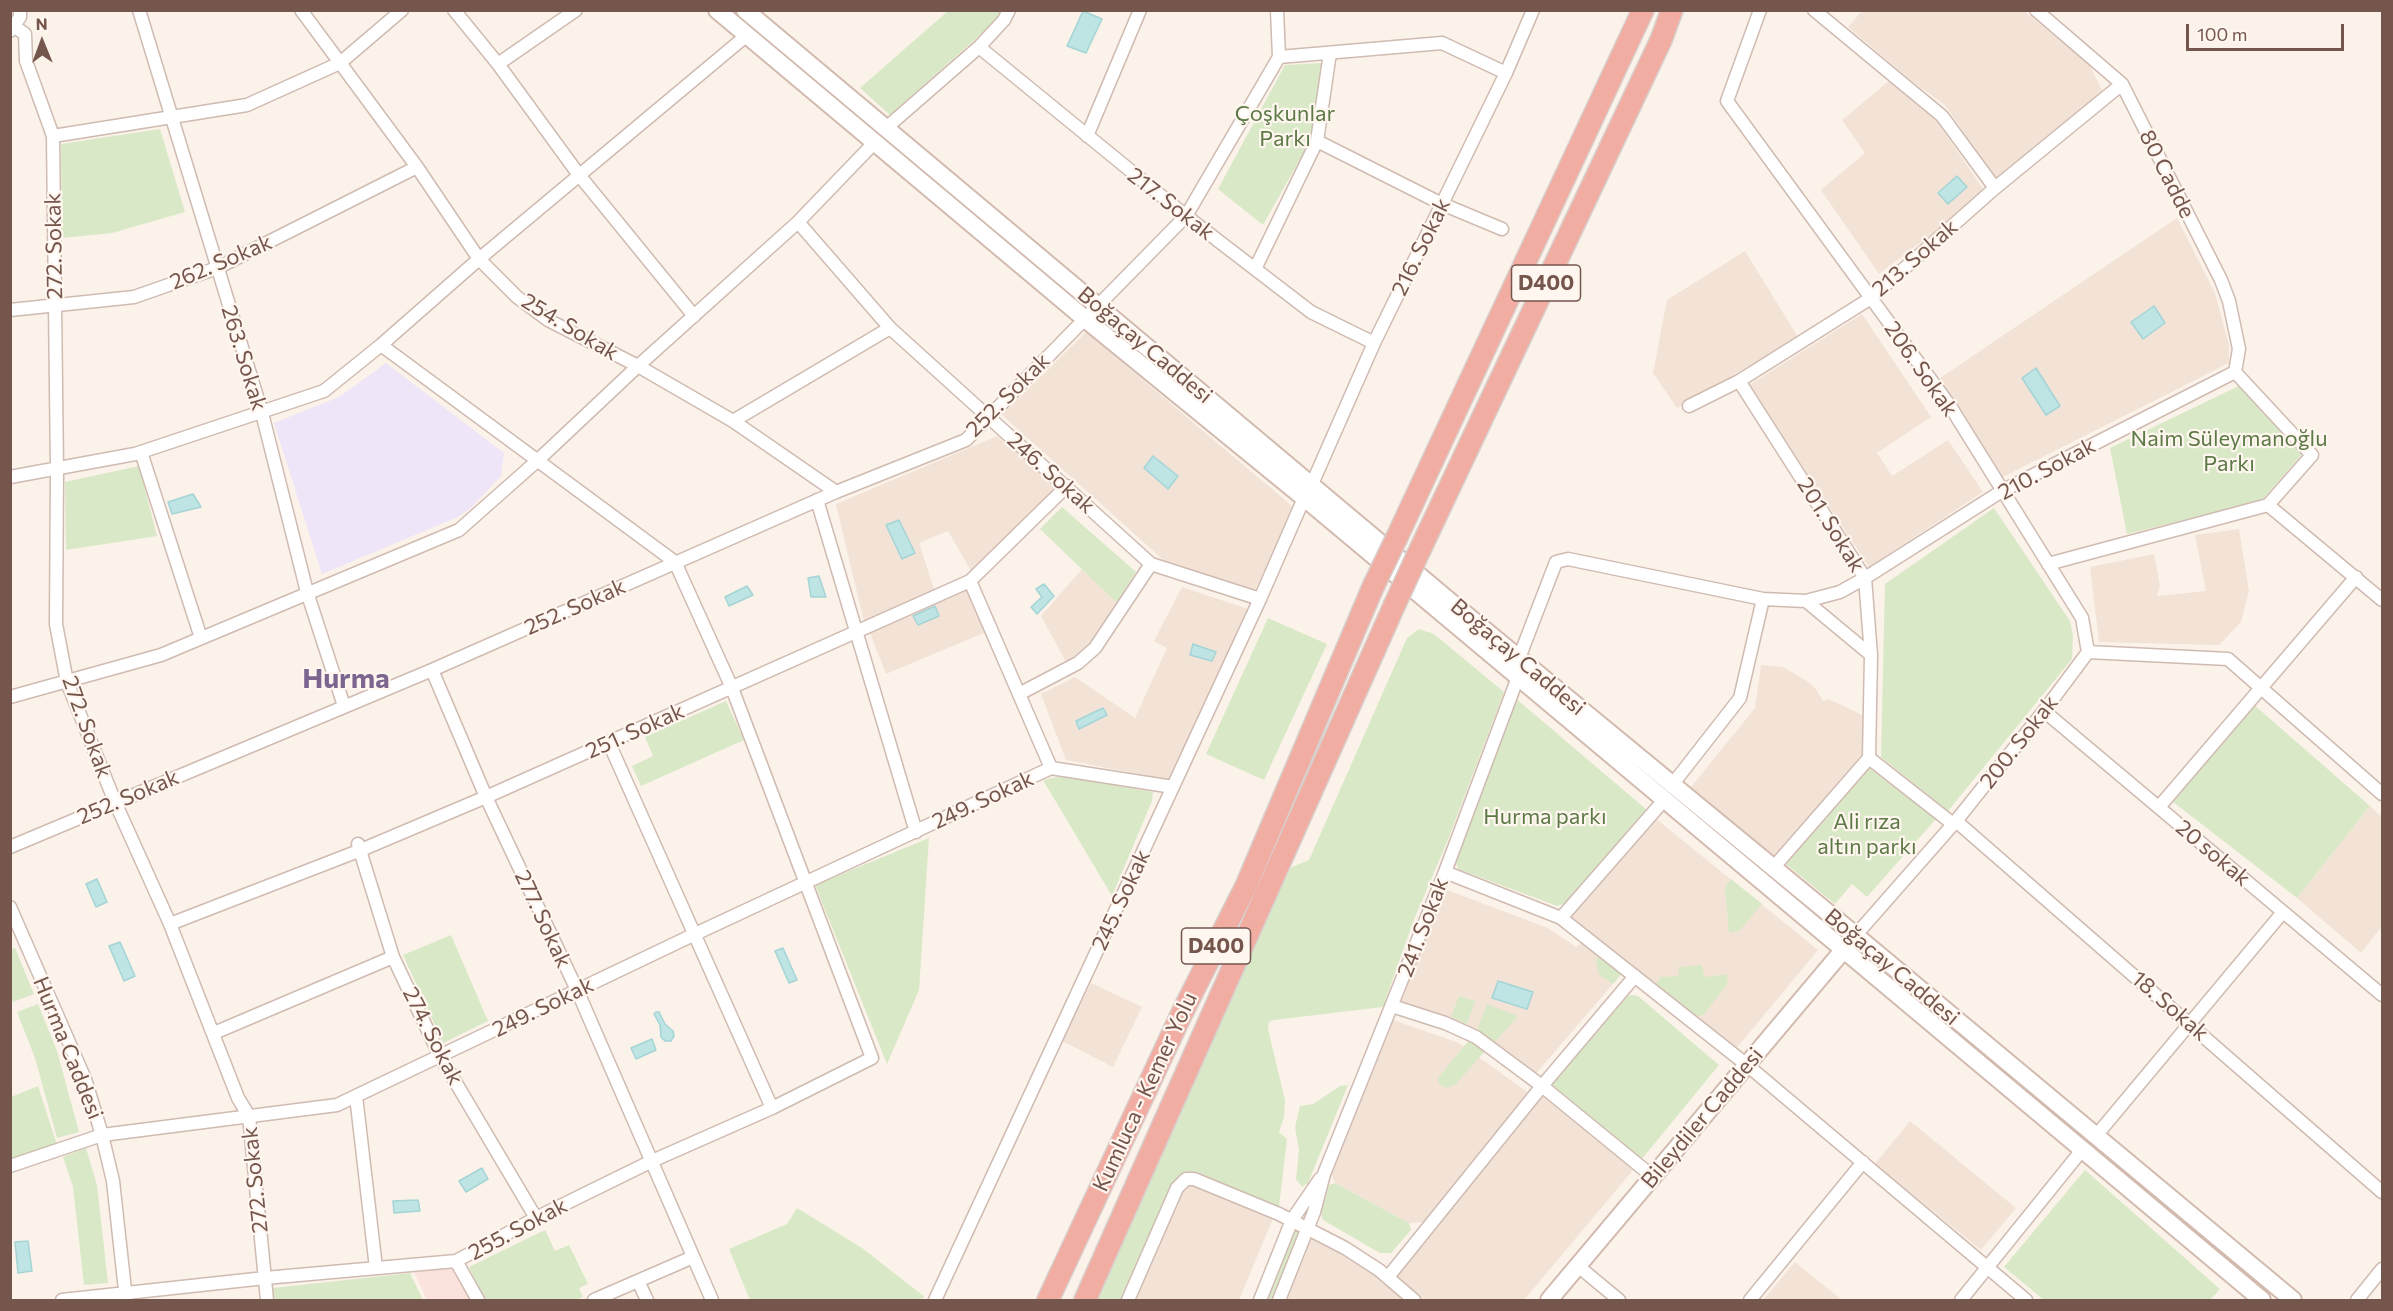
<!DOCTYPE html>
<html>
<head>
<meta charset="utf-8">
<style>
	body { margin:0 }
	#map { position:relative; width:2393px; height:1311px; overflow:hidden; background:#fbf2e9; font-family:Commissioner,sans-serif }
	canvas { display:block }
	.frame { position:absolute; inset:0; border:12px solid #75564d; pointer-events:none }
	.north { position:absolute; left:12px; top:12px; width:60px; height:60px; -webkit-text-stroke:4px #fef6ef; paint-order:stroke; rotate:359deg; font-size:16px; font-weight:700; line-height:24px; text-align:center; color:#75564d }
	.north::after { content:''; display:block; margin:auto; width:21px; height:27px; background:#75564d; clip-path:polygon(50% 0,100% 100%,50% 72%,0 100%) }
	.scale { position:absolute; left:2186px; top:24px; width:158px; height:27px; box-sizing:border-box; border:3px solid #75564d; border-top:0; padding-left:8px; font-size:18px; line-height:21px; white-space:nowrap; color:#75564d; -webkit-text-stroke:4px #fef6ef; paint-order:stroke }
</style>
</head>
<body>
<div id="map">
<canvas width="2393" height="1311"></canvas>
<div class="frame"></div>
<div class="north">N</div>
<div class="scale">100 m</div>
</div>
<script>
const ctx = document.querySelector('canvas').getContext('2d');
ctx.lineJoin = 'round';
function paint(path, color) { ctx.fillStyle = color; ctx.fill(path, 'evenodd'); }
const poly = rows => new Path2D(rows.map(r => 'M' + r).join(''));
function strokePath(path, color, width, dash) { ctx.strokeStyle = color; ctx.lineWidth = width; ctx.lineCap = dash ? 'butt' : 'round'; ctx.setLineDash(dash || []); ctx.stroke(path); }
function write(font, color, halo, rows, align = 'center') {
  ctx.font = font + ' Commissioner,sans-serif'; ctx.lineWidth = 4.5; ctx.setLineDash([]); ctx.textBaseline = 'middle'; ctx.strokeStyle = halo; ctx.fillStyle = color; for (const [text, x, y, turn = 0] of rows) {
    ctx.save(); ctx.translate(x, y); ctx.rotate((+turn || 0) * Math.PI / 180); ctx.textAlign = isNaN(turn) ? turn : align; if (halo) ctx.strokeText(text, 0, 0); ctx.fillText(text, 0, 0); ctx.restore();
  }
}
paint(poly([
	[1862,11,2024,11,2089,64,2104,94,1996,179,1945,105,1912,81,1848,27],
	[1889,81,1937,122,1984,190,1937,230,1879,274,1821,190,1865,153,1842,120],
	[2177,218,2215,293,2229,345,2229,363,2001,478,1940,378],
	[1745,251,1798,337,1677,408,1653,373,1667,300],
	[1862,314,1931,417,1877,453,1892,476,1948,440,1983,492,1869,567,1749,385],
	[1086,332,1292,506,1277,546,1253,593,1169,565,1002,415],
	[997,436,1058,489,973,574,948,531,919,543,935,592,864,622,836,504],
	[2239,529,2249,591,2241,622,2219,645,2099,642,2090,567,2154,554,2160,586,2157,596,2206,591,2195,535],
	[1082,569,1121,605,1094,644,1067,664,1041,616],
	[1182,587,1248,609,1170,780,1066,760,1041,694,1075,677,1135,718,1167,648,1154,641],
	[967,590,986,632,886,674,870,633],
	[1761,665,1783,667,1807,681,1815,688,1823,701,1829,699,1866,717,1866,742,1862,754,1776,858,1691,787,1755,708],
	[2370,806,2382,817,2382,926,2361,953,2297,898],
	[1655,818,1818,950,1735,1050,1570,916],
	[1442,888,1548,928,1576,947,1584,940,1624,971,1534,1076,1494,1046,1399,1003],
	[1091,983,1142,1007,1113,1067,1062,1041],
	[1390,1019,1459,1043,1530,1094,1428,1222,1409,1223,1335,1183,1330,1171],
	[1544,1093,1634,1169,1524,1300,1421,1300,1396,1277],
	[1910,1121,2016,1208,1981,1250,1875,1164],
	[1194,1183,1274,1216,1239,1300,1133,1300,1183,1186],
	[1311,1234,1370,1269,1406,1300,1285,1300],
	[1795,1262,1842,1300,1763,1300]
]), '#f3e3d7');
paint(poly([
	[454,1268,472,1300,427,1300,414,1272]
]), '#fbe2dd');
paint(poly([
	[386,363,504,453,501,476,471,508,458,517,322,574,274,423,339,397]
]), '#efe5f8');
paint(poly([
	[948,11,1002,11,998,19,890,115,860,88],
	[1322,63,1313,136,1263,225,1218,189,1285,65],
	[160,129,185,212,112,233,62,238,61,144],
	[2243,384,2303,453,2261,501,2127,534,2110,448],
	[139,466,157,536,66,550,65,482],
	[1062,507,1136,572,1117,603,1040,529],
	[1994,508,2070,621,2073,635,2072,659,1948,811,1881,757,1885,584],
	[1268,618,1327,644,1264,780,1206,754],
	[1419,629,1434,634,1504,692,1449,837,1413,922,1383,1007,1274,1020,1269,1022,1268,1029,1285,1100,1284,1117,1279,1132,1287,1139,1279,1207,1196,1172,1188,1172,1178,1177,1122,1300,1095,1300,1174,1120,1289,871,1292,867,1309,860,1407,638],
	[1514,697,1647,810,1566,903,1557,906,1458,869,1455,859],
	[726,701,744,740,641,786,632,766,653,756,645,737],
	[2253,704,2370,806,2297,898,2172,801],
	[1869,768,1936,819,1867,897,1852,884,1835,904,1786,864],
	[1062,776,1153,792,1152,801,1112,896,1043,780],
	[929,838,919,990,887,1064,815,885],
	[1731,879,1762,904,1739,931,1729,932,1725,887],
	[451,935,488,1021,443,1043,403,955],
	[15,948,34,994,13,1002,11,995,10,950],
	[1601,953,1624,971,1613,984,1599,975,1596,960],
	[1702,965,1704,977,1728,974,1727,985,1703,1015,1696,1017,1655,985,1661,977,1679,976,1678,967],
	[1633,995,1638,996,1719,1065,1641,1160,1550,1086,1628,996],
	[1459,996,1475,1001,1467,1024,1451,1017],
	[38,1004,57,1051,79,1132,57,1138,35,1058,17,1012],
	[1487,1004,1518,1016,1495,1042,1477,1030],
	[1469,1040,1486,1050,1455,1085,1447,1088,1442,1086,1437,1080,1439,1077],
	[1348,1085,1308,1183,1302,1187,1296,1179,1299,1150,1295,1127,1300,1106,1313,1104,1340,1086],
	[38,1086,57,1145,11,1160,11,1097],
	[86,1148,97,1185,108,1283,84,1285,73,1187,63,1157],
	[2085,1170,2220,1289,2210,1300,2044,1300,2004,1267],
	[1335,1183,1409,1223,1411,1230,1391,1253,1380,1253,1323,1220,1321,1214,1329,1185],
	[797,1208,862,1248,925,1297,918,1300,750,1300,729,1249,787,1224],
	[1294,1224,1304,1229,1276,1300,1264,1300],
	[545,1230,555,1251,569,1245,588,1284,579,1288,583,1297,575,1300,485,1300,469,1267],
	[410,1273,423,1300,274,1300,273,1288]
]), '#d9e9c7');
const water = poly([
	[1083,11,1102,19,1086,53,1067,46,1083,11],
	[1957,176,1967,187,1948,204,1938,193,1957,176],
	[2154,306,2165,323,2143,339,2131,322,2154,306],
	[2036,368,2060,406,2046,415,2022,378,2036,368],
	[1153,456,1178,476,1168,489,1144,468,1153,456],
	[193,494,201,507,172,514,168,502,193,494],
	[899,520,915,553,902,559,886,525,899,520],
	[819,576,826,597,811,597,808,578,819,576],
	[1044,584,1054,596,1037,614,1031,607,1042,597,1036,589,1044,584],
	[747,586,753,595,729,606,725,597,747,586],
	[935,606,939,616,918,625,913,616,935,606],
	[1193,644,1216,652,1212,661,1190,655,1193,644],
	[1103,708,1107,715,1079,729,1076,721,1103,708],
	[97,879,107,902,96,907,86,884,97,879],
	[120,942,135,976,124,981,109,946,120,942],
	[783,948,797,980,789,983,775,951,783,948],
	[1498,981,1533,992,1527,1009,1492,998,1498,981],
	[656,1012,659,1012,665,1024,673,1031,674,1036,671,1041,665,1041,661,1037,660,1025,654,1014,656,1012],
	[652,1039,656,1050,636,1059,631,1048,652,1039],
	[482,1168,488,1179,466,1192,459,1181,482,1168],
	[418,1200,420,1211,394,1213,393,1201,418,1200],
	[28,1241,32,1271,18,1273,15,1242,28,1241]
]);
paint(water, '#bee4e4');
strokePath(water, '#a4d4d6', 1.5);
const street = poly([
	[139,10,262,413,307,592,344,706],
	[301,10,417,167,479,259,517,297,548,320,638,366,733,421,836,492],
	[454,10,498,64,579,175,694,316],
	[1760,10,1727,101,1950,406,2082,618,2088,652],
	[1814,10,1942,116,1995,188],
	[2036,10,2122,84,2221,280,2229,301,2239,349,2235,372],
	[15,27,25,34,26,61,53,136,57,470,56,624,67,682,115,802,170,924,238,1098,249,1116,267,1300],
	[10,31,20,17,20,10],
	[979,47,1186,216,1311,312,1374,343],
	[1279,57,1442,43,1506,73],
	[498,64,576,10],
	[886,128,979,47,1004,20,1009,10],
	[53,136,247,105,340,63,402,10],
	[1087,136,1140,10],
	[1317,141,1442,204,1502,229],
	[798,222,890,328,1151,564,1260,599],
	[1255,269,1317,141,1330,53],
	[10,310,134,297,217,268,417,167],
	[2235,372,2312,455,2268,505],
	[1739,381,1865,578,1871,655,1869,758],
	[1689,406,1739,381,1871,298,1995,188,2122,84],
	[733,421,890,328],
	[141,452,201,638],
	[10,477,135,454,324,391,381,345,479,259,746,36],
	[1312,484,1374,343,1506,73,1533,10],
	[817,500,916,832],
	[2048,564,2268,505,2382,600],
	[970,581,1051,768,1173,787],
	[1806,601,1871,655],
	[1519,658,1556,562,1568,559,1763,599],
	[432,670,486,797,577,990,712,1300],
	[1019,694,1078,663,1095,648,1151,564],
	[10,697,161,655,459,530,537,461,638,366,798,222,875,142],
	[2044,711,2382,995],
	[609,743,772,1108],
	[1869,758,1953,824],
	[1672,785,1740,698,1763,599,1806,601,1840,592,1865,578,2002,491,2235,372],
	[2159,807,2356,577],
	[1956,821,2382,1192],
	[358,844,393,957,440,1056,536,1218],
	[10,847,432,670,836,492,966,440,1186,216,1279,57,1277,10],
	[1773,868,1869,758],
	[1445,872,1561,918,1747,1065,2026,1300],
	[10,907,85,1079,102,1135,113,1181,126,1299],
	[1561,918,1665,799],
	[170,924,361,850,486,797,970,581,1067,486],
	[1855,936,1956,821,2044,711,2088,652,2228,659,2382,794],
	[1392,1006,1445,1023,1476,1037,1542,1086,1652,1176],
	[214,1033,393,957],
	[356,1096,376,1268],
	[2095,1137,2283,912],
	[10,1166,102,1135,337,1105,693,935,1051,768],
	[456,1261,478,1300],
	[1578,1266,1619,1300],
	[1388,1277,1542,1086,1635,976],
	[638,1281,647,1300],
	[62,1300,265,1278,456,1261,536,1218,652,1161,772,1108,872,1058,732,688,675,562,381,345],
	[594,1300,693,1257],
	[935,1300,1260,599,1304,498],
	[1128,1300,1177,1188,1186,1179,1194,1179,1279,1214,1345,1248,1379,1270,1414,1300],
	[1260,1300,1292,1220,1320,1179],
	[1279,1300,1314,1212,1324,1174,1445,872,1518,677],
	[1750,1300,1863,1162],
	[1961,1300,2082,1150],
	[2357,1300,2382,1269]
]);
const secondary = poly([
	[717,10,1084,318,1314,506,2262,1300],
	[745,10,1447,599,1843,925,2293,1300],
	[1549,1300,1851,941]
]);
const highway = poly([
	[1397,537,1643,10],
	[1418,554,1661,40,1672,10],
	[1048,1300,1182,1013,1246,886,1373,587],
	[1085,1300,1394,606]
]);
strokePath(street, '#cfbbb1', 15);
strokePath(secondary, '#d2baaf', 20);
strokePath(highway, '#d8d0cd', 24);
strokePath(street, '#fff', 12);
strokePath(secondary, '#fff', 16);
strokePath(highway, '#f2ada3', 21);
const highwayBridge = poly([
	[1373,587,1397,537],
	[1394,606,1418,554]
]);
strokePath(highwayBridge, '#d8d0cd', 24, []);
strokePath(highwayBridge, '#f2ada3', 21);
for (const [x, y, w] of [
	[1546,283,69],
	[1216,946,69]
]) { const box = new Path2D(); box.roundRect(x - w / 2, y - 18, w, 36, 4.5); ctx.fillStyle = '#fef6ef'; ctx.fill(box); strokePath(box, '#75564d', 1.5); }
write('bold 21px', '#75564d', null, [
	["D400",1546,283],
	["D400",1216,946]
]);
write('22px', '#5c7946', '#fef6ef', [
	["Çoşkunlar",1285,114],
	["Parkı",1285,139],
	["Naim Süleymanoğlu",2229,439],
	["Parkı",2229,464],
	["Hurma parkı",1545,817],
	["Ali rıza",1867,822],
	["altın parkı",1867,847]
]);
write('22px', '#75564d', '#fef6ef', [
	["80 Cadde",2167,174,63],
	["217. Sokak",1171,204,38],
	["272. Sokak",54,246,-91],
	["216. Sokak",1421,247,-64],
	["213. Sokak",1915,258,-41],
	["262. Sokak",221,262,-23],
	["254. Sokak",570,327,31],
	["Boğaçay Caddesi",1145,345,40],
	["263. Sokak",244,358,73],
	["206. Sokak",1921,369,55],
	["252. Sokak",1008,395,-45],
	["210. Sokak",2047,469,-28],
	["246. Sokak",1051,473,42],
	["201. Sokak",1831,525,58],
	["252. Sokak",575,607,-24],
	["Boğaçay Caddesi",1518,657,40],
	["272. Sokak",87,727,70],
	["251. Sokak",635,731,-24],
	["200. Sokak",2019,742,-52],
	["252. Sokak",128,797,-23],
	["249. Sokak",983,800,-25],
	["20 sokak",2213,853,40],
	["245. Sokak",1121,900,-65],
	["277. Sokak",543,919,65],
	["241. Sokak",1423,927,-69],
	["Boğaçay Caddesi",1892,967,40],
	["18. Sokak",2170,1006,41],
	["249. Sokak",543,1007,-26],
	["274. Sokak",433,1036,63],
	["Hurma Caddesi",68,1048,68],
	["Kumluca - Kemer Yolu",1145,1092,-65],
	["Bileydiler Caddesi",1702,1118,-50],
	["272. Sokak",255,1180,-96],
	["255. Sokak",518,1229,-28]
]);
write('bold 28px', '#7c6690', '#fef6ef', [
	["Hurma",346,679]
]);
</script>
</body>
</html>
